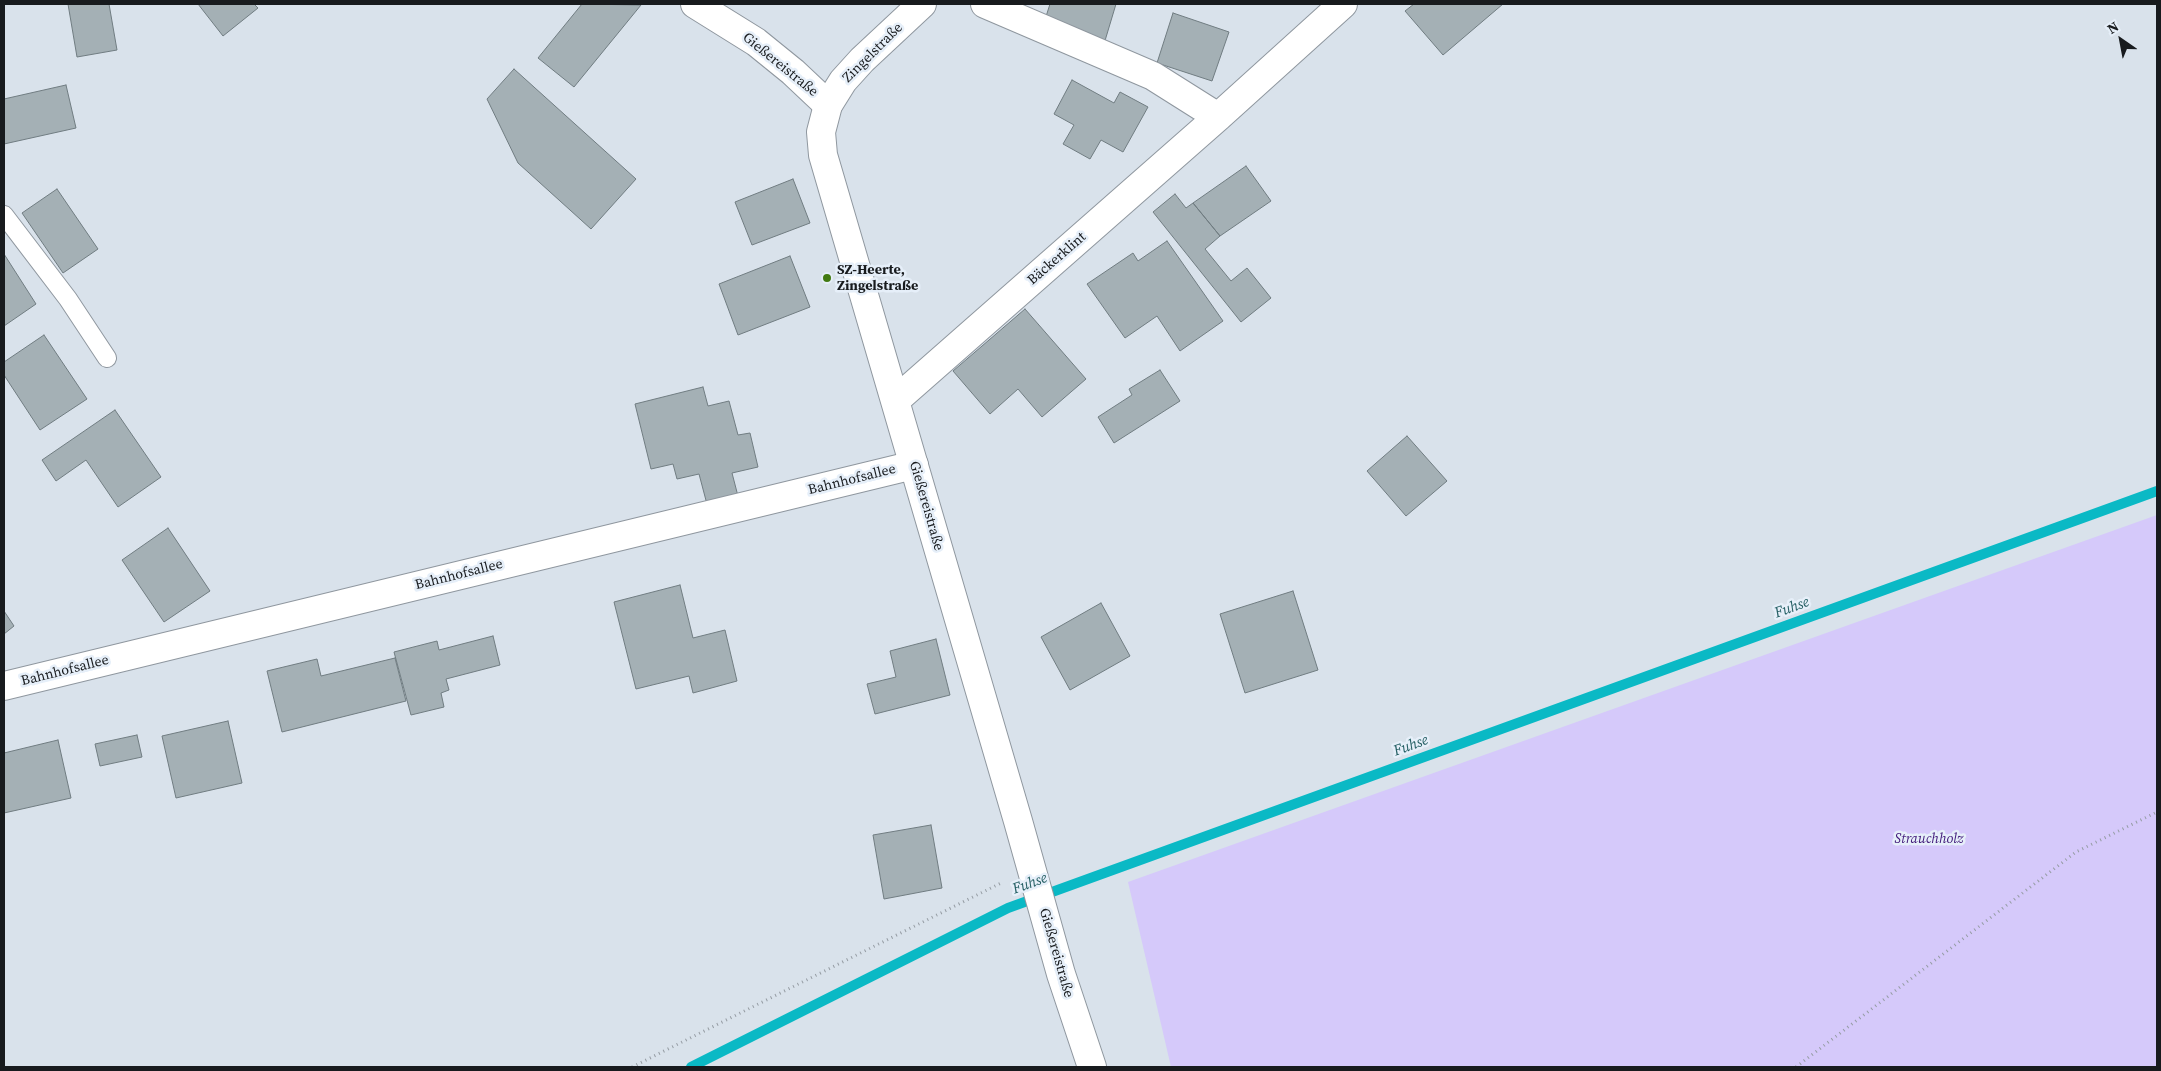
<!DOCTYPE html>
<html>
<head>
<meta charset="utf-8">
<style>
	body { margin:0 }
	#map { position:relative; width:2161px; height:1071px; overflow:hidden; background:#d9e2eb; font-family:"Source Serif 4",serif }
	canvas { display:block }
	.frame { position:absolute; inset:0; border:5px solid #181b1e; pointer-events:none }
	.north { position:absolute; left:2096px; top:15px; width:50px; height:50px; -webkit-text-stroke:4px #e6eff9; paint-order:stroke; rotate:327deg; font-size:14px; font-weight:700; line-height:20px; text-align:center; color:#181b1e }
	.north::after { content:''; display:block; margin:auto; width:18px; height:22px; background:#181b1e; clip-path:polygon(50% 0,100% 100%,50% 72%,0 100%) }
</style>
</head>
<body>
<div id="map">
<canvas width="2161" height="1071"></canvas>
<div class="frame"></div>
<div class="north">N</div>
</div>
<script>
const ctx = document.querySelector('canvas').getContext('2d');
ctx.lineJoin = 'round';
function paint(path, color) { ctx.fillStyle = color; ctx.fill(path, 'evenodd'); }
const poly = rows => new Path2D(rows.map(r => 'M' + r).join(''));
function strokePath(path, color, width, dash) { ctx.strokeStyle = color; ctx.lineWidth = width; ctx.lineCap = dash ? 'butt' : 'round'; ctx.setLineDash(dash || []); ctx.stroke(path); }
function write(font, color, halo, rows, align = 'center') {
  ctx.font = font + ' "Source Serif 4",serif'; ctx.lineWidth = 5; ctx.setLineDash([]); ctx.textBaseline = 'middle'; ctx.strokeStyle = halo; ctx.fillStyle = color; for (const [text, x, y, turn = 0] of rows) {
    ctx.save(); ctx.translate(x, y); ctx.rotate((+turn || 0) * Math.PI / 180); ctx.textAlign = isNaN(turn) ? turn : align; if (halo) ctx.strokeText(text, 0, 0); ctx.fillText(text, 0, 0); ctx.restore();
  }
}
paint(poly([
	[2157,515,2157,1067,1171,1067,1128,882]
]), '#d5c9fa');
strokePath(poly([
	[691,1067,1008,908,2157,491]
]), '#0ab9c5', 10);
const building = poly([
	[68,4,109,4,117,50,77,57,68,4],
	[198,4,254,4,258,8,223,36,198,4],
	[582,4,641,5,574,87,538,58,582,4],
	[1050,4,1116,4,1104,44,1043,26,1050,4],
	[1414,4,1503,4,1443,55,1405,11,1414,4],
	[1173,13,1229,32,1212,81,1157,63,1173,13],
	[514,69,636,179,591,229,518,163,487,99,514,69],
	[1072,80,1114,103,1120,92,1148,107,1123,152,1101,140,1090,159,1063,144,1074,125,1054,114,1072,80],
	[66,85,76,128,4,144,4,99,66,85],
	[1246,166,1271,201,1220,236,1193,203,1246,166],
	[793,179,810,223,752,245,735,202,793,179],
	[57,189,98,249,63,273,22,213,57,189],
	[1175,194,1186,208,1193,203,1220,236,1205,249,1231,281,1247,268,1271,298,1241,322,1153,212,1175,194],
	[1167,241,1223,321,1180,351,1157,316,1125,338,1087,284,1133,253,1138,261,1167,241],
	[4,254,36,304,4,326,4,254],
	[790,256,810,307,738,335,719,284,790,256],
	[1025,309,1086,379,1042,417,1018,389,990,414,953,371,1025,309],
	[44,335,87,399,40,430,4,375,4,362,44,335],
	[1160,370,1180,401,1114,443,1098,417,1132,395,1129,389,1160,370],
	[703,387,708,406,729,401,738,435,750,433,758,467,732,473,739,500,708,508,699,474,677,479,673,464,651,469,635,404,703,387],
	[115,410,161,477,118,507,86,460,56,481,42,460,115,410],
	[1407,436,1447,481,1406,516,1367,471,1407,436],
	[168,528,210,591,164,622,122,560,168,528],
	[680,585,693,638,725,630,737,681,693,693,689,676,636,689,614,602,680,585],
	[1293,591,1318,670,1245,693,1220,614,1293,591],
	[1101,603,1130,656,1070,690,1041,637,1101,603],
	[4,611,14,626,4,634,4,611],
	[493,636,500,665,446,679,449,690,441,693,444,707,411,715,394,652,437,641,439,650,493,636],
	[936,639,950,695,875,714,867,684,896,677,890,651,936,639],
	[395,658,406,701,282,732,267,671,317,659,321,676,395,658],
	[228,721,242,783,176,798,162,736,228,721],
	[137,735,142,757,100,766,95,744,137,735],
	[58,740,71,798,4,813,4,753,58,740],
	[931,825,942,888,884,899,873,835,931,825]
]);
paint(building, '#a4b0b5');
strokePath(building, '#707c81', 1);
const service = poly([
	[4,215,68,299,107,358]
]);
const minor = poly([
	[985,4,1153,76,1218,117],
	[896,400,1218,117,1343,4],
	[4,686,914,465]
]);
const tertiary = poly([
	[695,4,756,42,793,72,828,105]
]);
const secondary = poly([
	[922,4,862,60,843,81,828,105,821,132,823,155,1018,821,1061,974,1092,1067]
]);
strokePath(service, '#8f979f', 20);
strokePath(minor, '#8f979f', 30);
strokePath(tertiary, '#8f979f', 30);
strokePath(secondary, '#8f979f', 30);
strokePath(poly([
	[632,1067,1003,882],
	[1796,1067,2076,852,2157,812]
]), '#959ca3', 3, [1, 4]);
strokePath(service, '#fff', 18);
strokePath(minor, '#fff', 28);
strokePath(tertiary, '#fff', 28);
strokePath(secondary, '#fff', 28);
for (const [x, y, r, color] of [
	[827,278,5,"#427a11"]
]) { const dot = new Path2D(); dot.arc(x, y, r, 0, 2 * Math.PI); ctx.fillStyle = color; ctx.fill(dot); strokePath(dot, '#e6eff9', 2); }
write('14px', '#181b1e', '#e6eff9', [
	["Zingelstraße",873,53,-45],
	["Gießereistraße",780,65,39],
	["Bäckerklint",1057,259,-41],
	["Bahnhofsallee",852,480,-14],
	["Gießereistraße",926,506,74],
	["Bahnhofsallee",459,575,-14],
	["Bahnhofsallee",65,671,-14],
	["Gießereistraße",1056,953,74]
]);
write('bold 14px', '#181b1e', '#e6eff9', [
	["SZ-Heerte,",837,270],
	["Zingelstraße",837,286]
], 'left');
write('italic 14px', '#40197a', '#e6eff9', [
	["Strauchholz",1929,839]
]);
write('italic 15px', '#245e63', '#e6eff9', [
	["Fuhse",1792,608,-20],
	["Fuhse",1411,746,-20],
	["Fuhse",1030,884,-20]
]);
</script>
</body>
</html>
